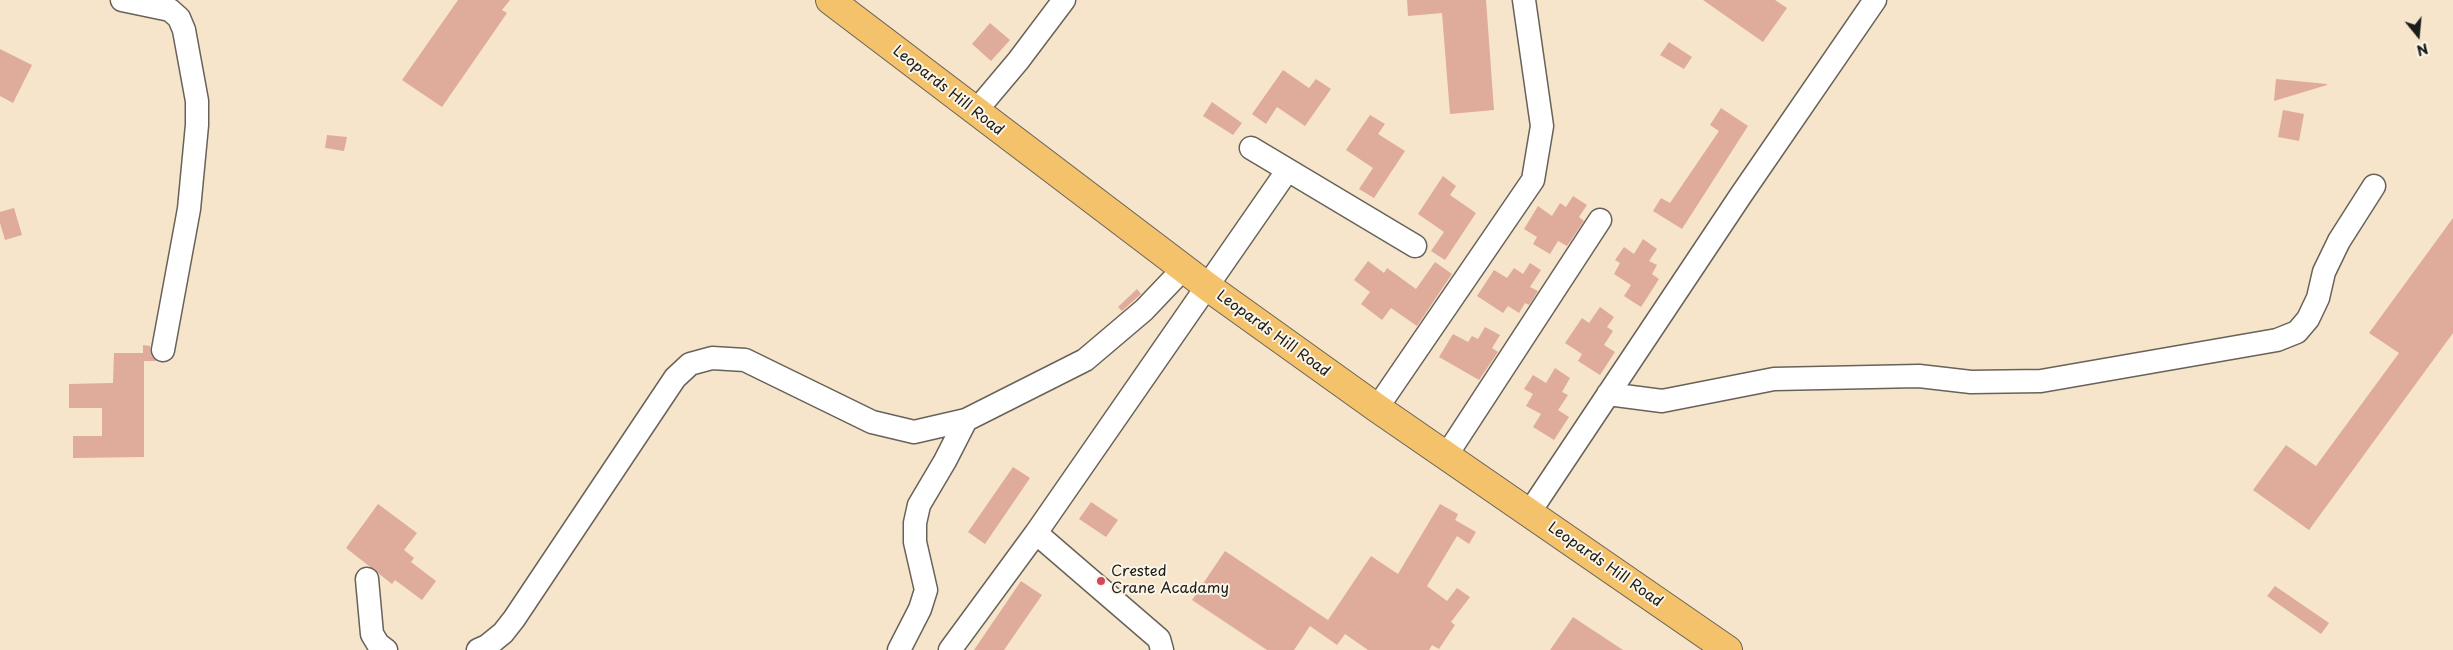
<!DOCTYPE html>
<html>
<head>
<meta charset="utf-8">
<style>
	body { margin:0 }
	#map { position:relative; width:2453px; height:650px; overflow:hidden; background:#f6e5cb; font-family:"Playpen Sans",sans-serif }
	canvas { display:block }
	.north { position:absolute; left:2393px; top:10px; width:50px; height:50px; -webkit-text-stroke:4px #fcf5e5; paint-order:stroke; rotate:163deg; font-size:14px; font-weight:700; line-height:20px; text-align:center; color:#1c1c1c }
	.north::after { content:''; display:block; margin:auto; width:18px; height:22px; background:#1c1c1c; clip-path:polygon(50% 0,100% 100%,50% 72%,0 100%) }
</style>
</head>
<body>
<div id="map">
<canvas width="2453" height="650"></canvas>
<div class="north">N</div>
</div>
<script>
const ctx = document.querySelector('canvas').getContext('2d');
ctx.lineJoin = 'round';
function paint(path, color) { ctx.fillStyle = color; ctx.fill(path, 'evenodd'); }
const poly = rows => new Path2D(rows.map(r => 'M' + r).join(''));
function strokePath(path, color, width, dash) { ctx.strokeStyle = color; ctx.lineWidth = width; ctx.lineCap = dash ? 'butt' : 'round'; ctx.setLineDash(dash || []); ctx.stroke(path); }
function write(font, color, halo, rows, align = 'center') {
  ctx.font = font + ' "Playpen Sans",sans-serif'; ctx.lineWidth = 4; ctx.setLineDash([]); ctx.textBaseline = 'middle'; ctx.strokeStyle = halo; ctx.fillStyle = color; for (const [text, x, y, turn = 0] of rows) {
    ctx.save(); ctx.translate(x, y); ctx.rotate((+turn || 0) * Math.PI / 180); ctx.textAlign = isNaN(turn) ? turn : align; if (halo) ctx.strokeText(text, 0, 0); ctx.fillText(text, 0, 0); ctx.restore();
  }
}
paint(poly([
	[458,0,510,0,502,10,507,13,442,107,402,80],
	[1407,0,1486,0,1494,110,1450,114,1442,13,1408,16],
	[1703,0,1775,0,1787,8,1763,42],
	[990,23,1010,40,991,61,972,44],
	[1669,42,1692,57,1684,69,1660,55],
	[0,49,32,65,13,103,0,96],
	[1283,70,1309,88,1316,79,1331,89,1305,126,1277,107,1266,124,1252,114],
	[2276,79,2327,84,2327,85,2274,101],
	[1212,102,1242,123,1233,135,1203,116],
	[1721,108,1748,126,1682,229,1653,211,1661,198,1670,203,1719,131,1710,125],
	[2283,110,2304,114,2299,141,2278,137],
	[1370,115,1385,124,1378,134,1405,151,1374,198,1359,189,1373,168,1346,150],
	[327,135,347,137,344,151,325,148],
	[1443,176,1456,186,1450,195,1476,213,1445,260,1431,251,1444,232,1418,214],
	[1573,196,1587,205,1579,217,1584,221,1567,246,1558,241,1550,254,1533,244,1537,237,1524,229,1538,206,1552,216,1560,203,1566,207],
	[14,208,22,235,5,240,0,223,0,212],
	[2453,218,2453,333,2309,530,2253,490,2286,445,2316,466,2399,353,2369,333],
	[1643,239,1657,249,1649,261,1657,265,1652,274,1659,279,1641,307,1624,296,1631,285,1614,274,1620,263,1615,260,1624,247,1634,254],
	[1368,261,1384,273,1387,268,1416,289,1435,262,1452,274,1417,326,1391,308,1382,320,1361,304,1370,292,1354,280],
	[1530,263,1541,270,1530,287,1538,291,1529,305,1525,303,1519,313,1508,306,1503,313,1477,296,1494,270,1507,278,1514,268,1523,274],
	[1137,289,1141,294,1122,311,1118,307],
	[1600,307,1614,317,1607,327,1613,331,1604,345,1615,352,1600,375,1578,361,1582,354,1565,343,1582,318,1589,323],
	[1485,327,1500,335,1492,348,1498,352,1479,380,1439,357,1453,334,1468,342,1472,336,1478,339],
	[143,345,150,346,151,355,157,361,144,361,144,457,73,458,73,436,102,436,102,408,69,408,69,384,113,383,114,353,143,353],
	[1555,368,1570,378,1562,392,1568,395,1558,410,1569,417,1554,440,1533,427,1541,414,1526,406,1533,394,1524,389,1533,375,1546,383],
	[1013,467,1030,478,985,544,968,532],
	[1091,502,1118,520,1106,537,1079,519],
	[378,504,417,533,404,550,414,558,411,562,436,581,422,600,395,580,392,584,346,548],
	[1440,504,1458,514,1455,520,1476,532,1469,544,1457,536,1427,586,1447,601,1457,588,1470,597,1451,622,1455,625,1439,649,1432,645,1429,650,1368,650,1345,634,1337,645,1310,626,1294,650,1267,650,1192,600,1225,551,1328,620,1371,556,1398,574],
	[1021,581,1042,595,1004,650,974,650],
	[2275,586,2329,623,2321,634,2267,596],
	[1573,617,1623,650,1550,650]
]), '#dfab9b');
const minor = poly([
	[122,0,170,10,179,18,184,30,197,101,197,125,189,209,163,350],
	[975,112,1018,61,1064,0],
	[1251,148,1415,246],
	[1608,394,1662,401,1774,379,1919,376,1971,382,2041,381,2277,340,2297,332,2308,319,2318,298,2324,272,2339,241,2374,186],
	[1377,408,1533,180,1542,126,1524,0],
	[1446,456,1600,220],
	[1529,513,1741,195,1875,0],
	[1036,533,1159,639,1162,650],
	[367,579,372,634,378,644,386,650],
	[478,650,487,646,503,633,514,619,675,378,690,364,712,358,745,360,872,422,914,432,966,420,1085,360,1144,310,1184,268],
	[899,650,920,609,926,590,915,542,915,523,919,505,945,461,966,420],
	[950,650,1036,533,1287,171]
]);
const major = poly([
	[830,0,1208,287,1377,408,1728,650]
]);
strokePath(minor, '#686259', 25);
strokePath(major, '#686259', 30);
strokePath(minor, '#fff', 22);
strokePath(major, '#f4c26a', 28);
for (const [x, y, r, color] of [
	[1101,581,5,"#d1495b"]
]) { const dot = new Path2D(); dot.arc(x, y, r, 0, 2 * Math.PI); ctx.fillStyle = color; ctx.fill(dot); strokePath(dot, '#fcf5e5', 2); }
write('15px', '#1c1c1c', '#fcf5e5', [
	["Leopards Hill Road",948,91,38],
	["Leopards Hill Road",1273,334,36],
	["Leopards Hill Road",1605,565,35]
]);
write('15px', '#1c1c1c', '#fcf5e5', [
	["Crested",1111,572],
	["Crane Acadamy",1111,589]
], 'left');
</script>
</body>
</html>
